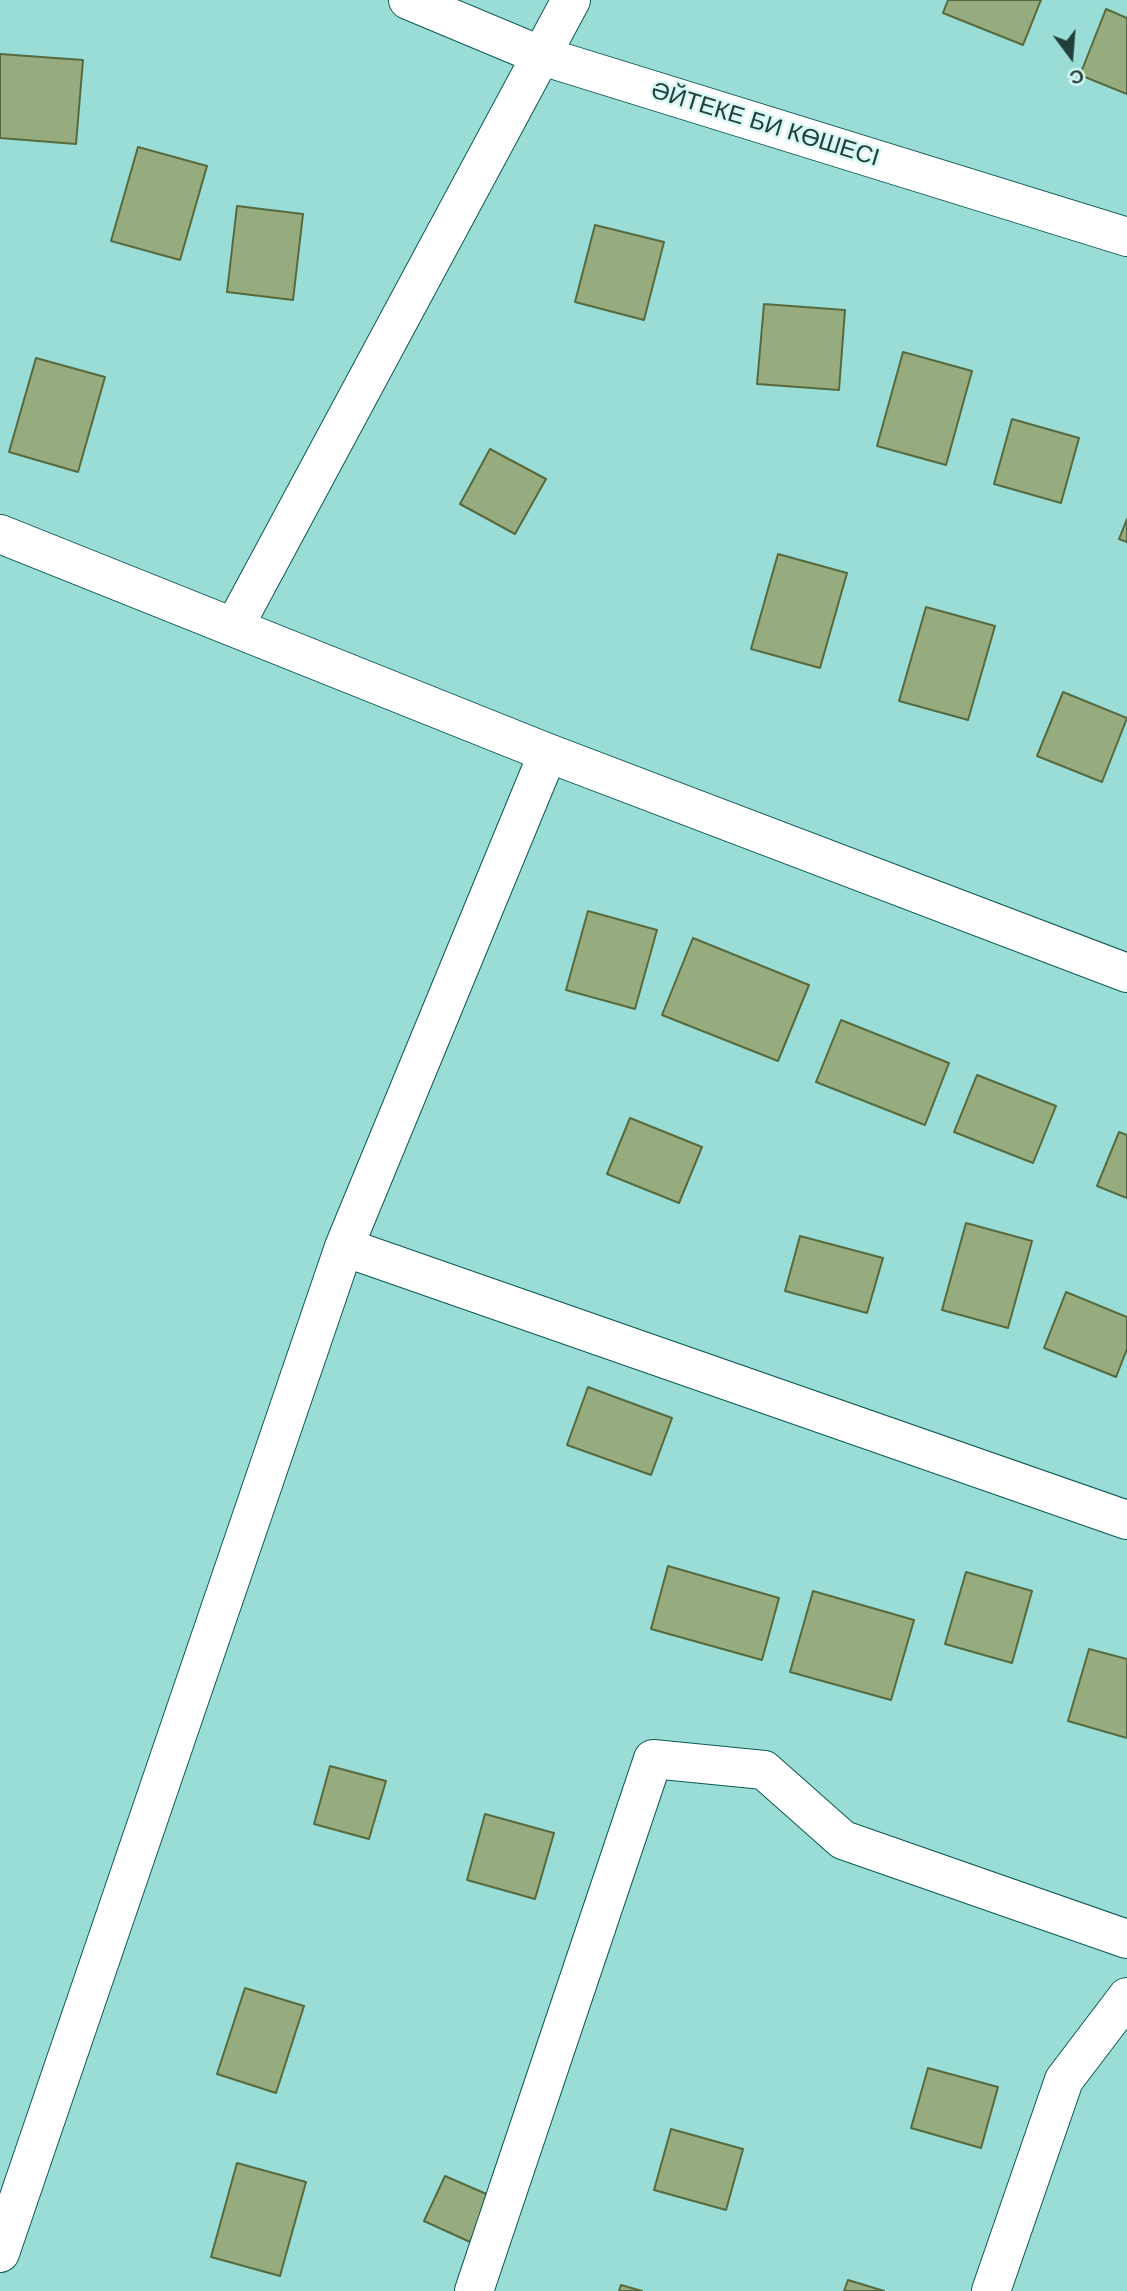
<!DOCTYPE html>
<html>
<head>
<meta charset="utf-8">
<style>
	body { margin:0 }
	#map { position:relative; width:1127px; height:2291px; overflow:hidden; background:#99ddd6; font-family:Helvetica,sans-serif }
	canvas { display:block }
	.north { position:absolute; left:1036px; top:21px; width:70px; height:70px; -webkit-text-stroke:5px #d6f7f3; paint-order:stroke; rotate:164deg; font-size:19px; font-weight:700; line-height:28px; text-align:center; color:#233f3c }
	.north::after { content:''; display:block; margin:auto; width:24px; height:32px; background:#233f3c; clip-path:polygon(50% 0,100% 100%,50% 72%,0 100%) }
</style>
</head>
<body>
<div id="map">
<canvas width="1127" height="2291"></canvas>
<div class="north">С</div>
</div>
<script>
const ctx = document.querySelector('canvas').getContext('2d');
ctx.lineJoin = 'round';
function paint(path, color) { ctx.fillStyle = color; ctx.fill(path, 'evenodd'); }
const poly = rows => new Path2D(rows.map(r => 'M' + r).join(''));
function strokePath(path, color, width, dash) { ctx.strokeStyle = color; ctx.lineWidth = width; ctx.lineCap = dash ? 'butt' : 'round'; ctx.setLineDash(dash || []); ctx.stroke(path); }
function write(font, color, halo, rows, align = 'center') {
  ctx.font = font + ' Helvetica,sans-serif'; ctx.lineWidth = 5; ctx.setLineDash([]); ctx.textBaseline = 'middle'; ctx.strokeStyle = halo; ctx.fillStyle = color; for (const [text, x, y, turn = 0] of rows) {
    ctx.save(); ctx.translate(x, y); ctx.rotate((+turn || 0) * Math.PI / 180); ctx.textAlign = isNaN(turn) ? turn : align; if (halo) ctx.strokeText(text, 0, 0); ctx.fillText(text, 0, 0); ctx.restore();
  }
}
const building = poly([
	[948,0,1041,0,1023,45,943,13,948,0],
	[1106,9,1127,18,1127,94,1080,75,1106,9],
	[0,54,83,60,76,144,0,138,0,54],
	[138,147,207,166,180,260,111,241,138,147],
	[237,206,303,214,293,300,227,292,237,206],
	[595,225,664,242,644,320,575,302,595,225],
	[764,304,845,310,839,390,757,384,764,304],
	[903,352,972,371,946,465,877,446,903,352],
	[36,358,105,377,78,472,9,452,36,358],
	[1012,419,1079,438,1061,503,994,484,1012,419],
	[490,449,546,479,515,534,460,504,490,449],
	[1127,519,1127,542,1119,539,1127,519],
	[778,554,847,573,820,668,751,649,778,554],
	[926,607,995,626,968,720,899,701,926,607],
	[1063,692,1127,718,1102,782,1037,756,1063,692],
	[588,911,657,930,635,1009,566,990,588,911],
	[693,938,809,985,778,1061,662,1015,693,938],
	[841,1020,949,1063,925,1125,816,1082,841,1020],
	[977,1075,1056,1106,1033,1163,954,1132,977,1075],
	[630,1118,702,1147,679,1203,607,1174,630,1118],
	[1119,1132,1127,1135,1127,1198,1097,1186,1119,1132],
	[966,1223,1032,1241,1008,1328,942,1310,966,1223],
	[800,1236,883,1258,867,1313,785,1291,800,1236],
	[1066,1292,1127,1317,1127,1349,1116,1377,1044,1348,1066,1292],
	[588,1387,672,1418,651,1475,567,1445,588,1387],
	[668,1566,779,1598,762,1660,651,1629,668,1566],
	[966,1572,1032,1591,1012,1663,945,1644,966,1572],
	[813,1591,914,1620,891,1700,790,1672,813,1591],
	[1089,1649,1127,1659,1127,1738,1068,1721,1089,1649],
	[330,1766,386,1781,369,1839,314,1824,330,1766],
	[485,1814,554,1833,535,1899,467,1880,485,1814],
	[245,1988,304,2006,276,2093,217,2074,245,1988],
	[928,2068,998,2087,981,2148,911,2128,928,2068],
	[671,2129,743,2149,726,2210,654,2190,671,2129],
	[237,2163,306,2182,280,2276,211,2257,237,2163],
	[445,2176,491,2196,470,2242,424,2221,445,2176],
	[848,2280,884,2291,844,2291,848,2280],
	[621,2285,642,2291,619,2291,621,2285]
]);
paint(building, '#97ac7e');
strokePath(building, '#576a3e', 2);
const minor = poly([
	[408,0,542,56,1127,237],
	[0,534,548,753,1127,973],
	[234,627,571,0],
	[344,1247,1127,1520],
	[0,2253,344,1247,548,753],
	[474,2291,653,1759,764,1770,843,1840,1127,1939],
	[991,2291,1064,2080,1127,1997]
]);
strokePath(minor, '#0d5954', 40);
strokePath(minor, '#fff', 38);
write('24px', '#233f3c', '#d6f7f3', [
	["ӘЙТЕКЕ БИ КӨШЕСІ",765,125,17]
]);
</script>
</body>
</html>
